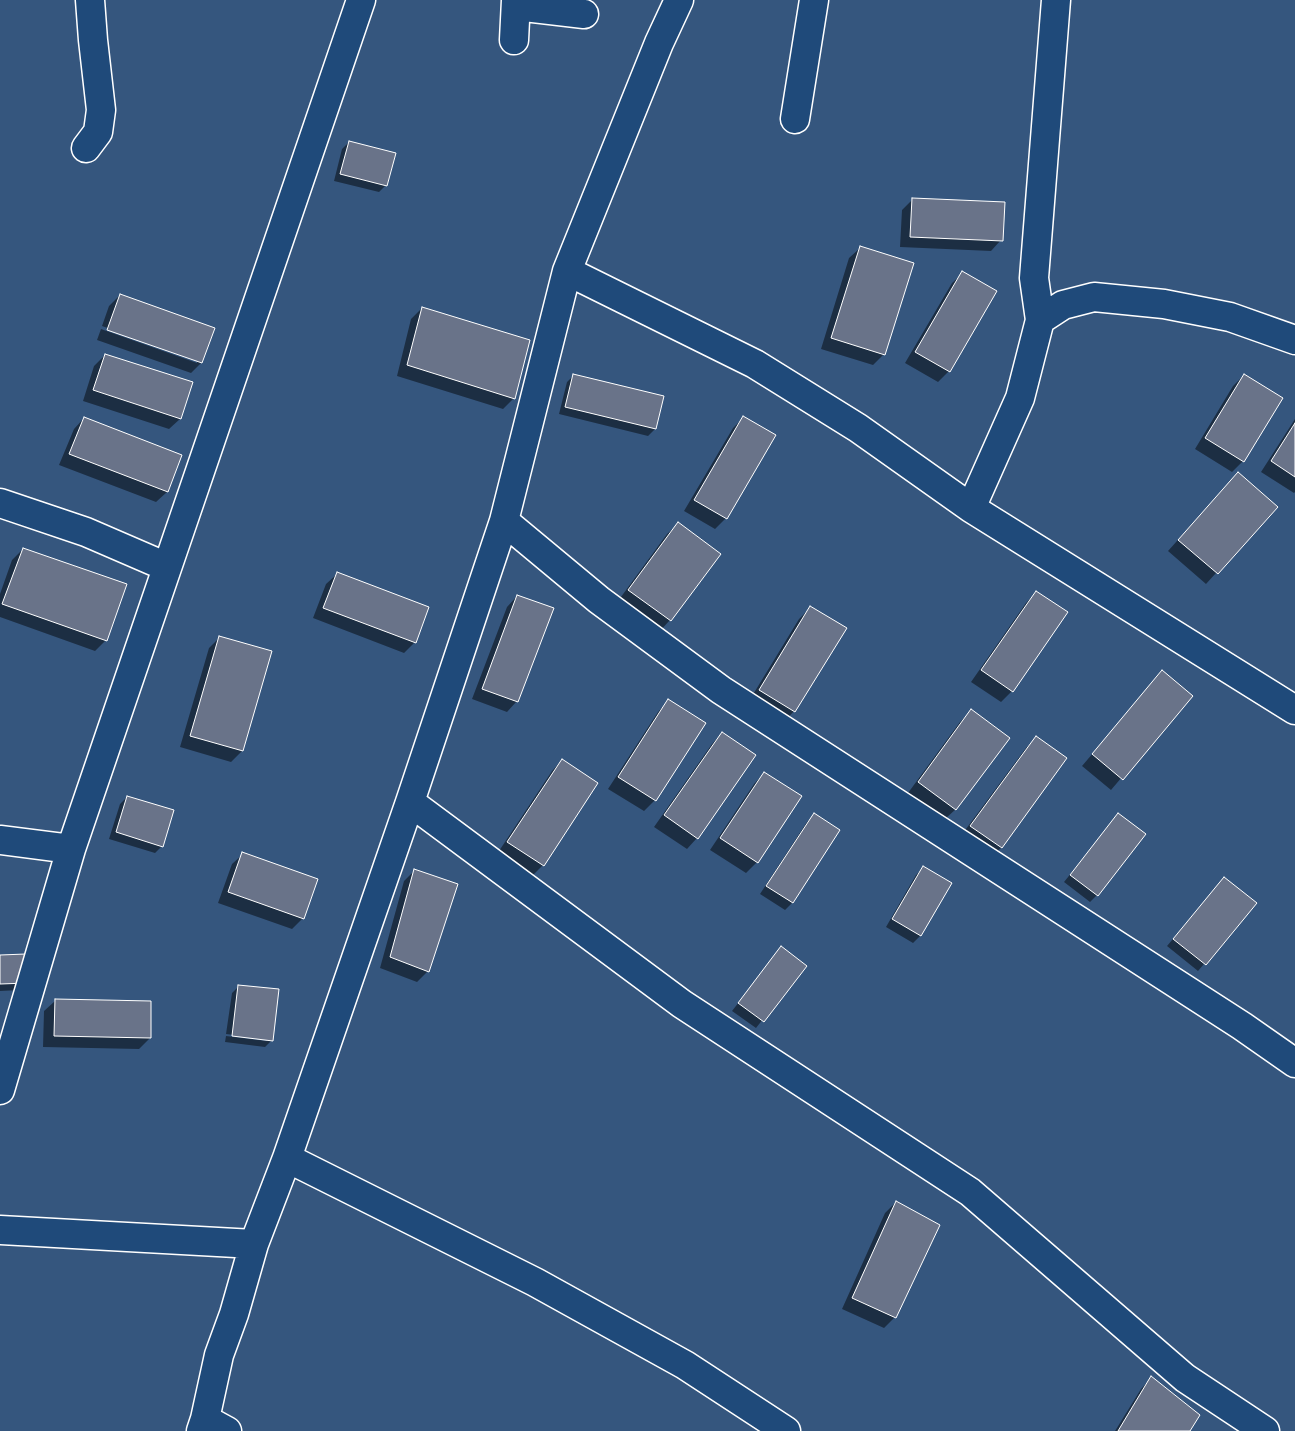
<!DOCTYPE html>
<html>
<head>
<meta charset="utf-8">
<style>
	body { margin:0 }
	canvas { display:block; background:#35567e }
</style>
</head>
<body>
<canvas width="1295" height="1431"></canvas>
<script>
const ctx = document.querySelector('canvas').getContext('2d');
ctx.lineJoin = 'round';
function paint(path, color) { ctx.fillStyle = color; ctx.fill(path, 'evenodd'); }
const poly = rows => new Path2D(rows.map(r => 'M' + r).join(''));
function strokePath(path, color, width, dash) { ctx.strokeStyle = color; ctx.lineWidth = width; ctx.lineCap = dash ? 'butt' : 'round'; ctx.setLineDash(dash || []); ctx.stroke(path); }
paint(poly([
	[349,142,386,185,379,192,334,181,342,149],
	[913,199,1001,240,991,251,900,247,902,210],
	[860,248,884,354,873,365,821,349,849,258],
	[963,273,949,371,938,382,905,363,952,283],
	[120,295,201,363,191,373,97,340,101,329,197,363,197,360,102,326,109,306],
	[422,308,514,398,503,409,397,376,411,319],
	[105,355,180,419,169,429,83,401,94,366],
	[574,375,655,429,648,436,559,414,567,382],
	[1244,375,1243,461,1232,472,1195,449,1233,386],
	[84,418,181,456,167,492,156,502,59,465,74,429],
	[743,418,726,518,715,529,684,511,733,428],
	[1295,419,1295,492,1294,493,1261,472],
	[1227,485,1276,507,1206,584,1168,551],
	[678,524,670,620,660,631,618,601,667,534],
	[23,549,106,640,95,651,0,617,0,594,12,560],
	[337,574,415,642,404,653,313,618,326,584],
	[1036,592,1012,691,1001,702,971,682,1026,603],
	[517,596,517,701,507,712,472,699,507,607],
	[810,608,794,711,784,722,749,701,799,619],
	[219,638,271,652,242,751,231,762,180,747,209,648],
	[1162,672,1191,696,1111,790,1082,766],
	[668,701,704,723,655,800,644,811,608,789,658,712],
	[971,711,956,809,945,819,908,793,960,722],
	[722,733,697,838,687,849,654,827,712,744],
	[1036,738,1066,759,1001,848,990,858,960,837,1026,748],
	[562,760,597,783,543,865,532,876,497,854,552,771],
	[764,773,800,797,757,862,746,873,710,850,754,784],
	[127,797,162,846,155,853,109,839,120,804],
	[814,815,838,830,792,903,785,910,760,894,807,822],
	[1118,815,1097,895,1090,902,1064,882],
	[243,854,303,918,292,929,218,903,232,864],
	[923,868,920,936,913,943,886,927,916,875],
	[415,870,428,971,417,982,380,968,404,881],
	[1224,878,1255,904,1198,971,1167,946],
	[781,948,805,966,756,1028,732,1011],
	[25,955,20,990,0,991,0,957],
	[239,986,272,1040,265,1047,225,1042,226,1036,267,1041,267,1039,226,1034,232,993],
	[55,1001,150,1038,139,1049,43,1047,44,1011],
	[896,1202,895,1317,884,1328,842,1309,885,1213],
	[1151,1378,1189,1431,1115,1431,1141,1389]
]), '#0007');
const building = poly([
	[349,141,396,153,387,186,340,174,349,141],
	[912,198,1005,202,1003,241,910,237,912,198],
	[860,246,914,263,885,355,831,338,860,246],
	[962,271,997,291,950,372,915,352,962,271],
	[120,294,215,328,202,363,107,330,120,294],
	[422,307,530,340,515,399,407,365,422,307],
	[105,354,193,382,181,419,93,390,105,354],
	[573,374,664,396,656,429,565,407,573,374],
	[1244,374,1283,398,1244,462,1205,438,1244,374],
	[743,416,776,435,727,519,694,500,743,416],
	[84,417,182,455,168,492,69,454,84,417],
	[1295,423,1295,477,1271,461,1295,423],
	[1238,472,1278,507,1218,574,1178,540,1238,472],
	[678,522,721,554,671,621,628,590,678,522],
	[23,548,127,584,107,641,2,604,23,548],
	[337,572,429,607,416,643,323,608,337,572],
	[1036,591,1068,612,1013,692,981,670,1036,591],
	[517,595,554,608,518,702,482,689,517,595],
	[810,606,847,628,795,712,759,690,810,606],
	[219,636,272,651,243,751,190,736,219,636],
	[1162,670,1193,696,1123,780,1092,754,1162,670],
	[668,699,706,723,656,801,618,777,668,699],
	[971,709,1010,738,956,810,918,782,971,709],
	[722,732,756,755,698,839,664,815,722,732],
	[1036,736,1067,758,1002,848,970,826,1036,736],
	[562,759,598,783,544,866,507,842,562,759],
	[764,772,802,796,758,863,720,838,764,772],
	[127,796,174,810,163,847,116,832,127,796],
	[814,813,840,830,793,903,766,886,814,813],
	[1118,813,1146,834,1098,896,1070,875,1118,813],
	[242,852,318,879,304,919,228,892,242,852],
	[923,866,952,883,921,936,892,919,923,866],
	[414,869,458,884,429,972,390,957,414,869],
	[1224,877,1257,903,1206,965,1173,939,1224,877],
	[781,946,807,966,764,1022,738,1003,781,946],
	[26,954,28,983,0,984,0,955,26,954],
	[238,985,279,989,273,1041,232,1036,238,985],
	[55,999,151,1001,151,1038,54,1036,55,999],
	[896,1201,940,1225,896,1318,852,1298,896,1201],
	[1151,1376,1200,1415,1190,1431,1118,1431,1151,1376]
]);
paint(building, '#697389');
strokePath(building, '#fff', 1);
const minor = poly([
	[516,6,584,14],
	[514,40,516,0],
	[795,119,814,0],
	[86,148,98,132,101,110,93,40,90,0],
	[567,271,755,364,858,428,971,508,1295,710],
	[1040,320,1034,278,1056,0],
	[0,503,86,532,167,567],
	[971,508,1020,398,1040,320,1063,305,1094,297,1164,304,1230,317,1295,340],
	[504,521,599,600,721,690,1242,1026,1295,1063],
	[410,802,682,1004,970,1192,1185,1378,1265,1431],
	[0,840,71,849],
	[0,1090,71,849,361,0],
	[287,1158,535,1282,685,1365,786,1431],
	[0,1230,254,1244],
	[205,1419,227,1431],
	[201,1431,205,1419,219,1355,234,1314,254,1244,287,1158,410,802,504,521,567,271,659,43,679,0]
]);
strokePath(minor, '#fff', 31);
strokePath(minor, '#1f4a7a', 28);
</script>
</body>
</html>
